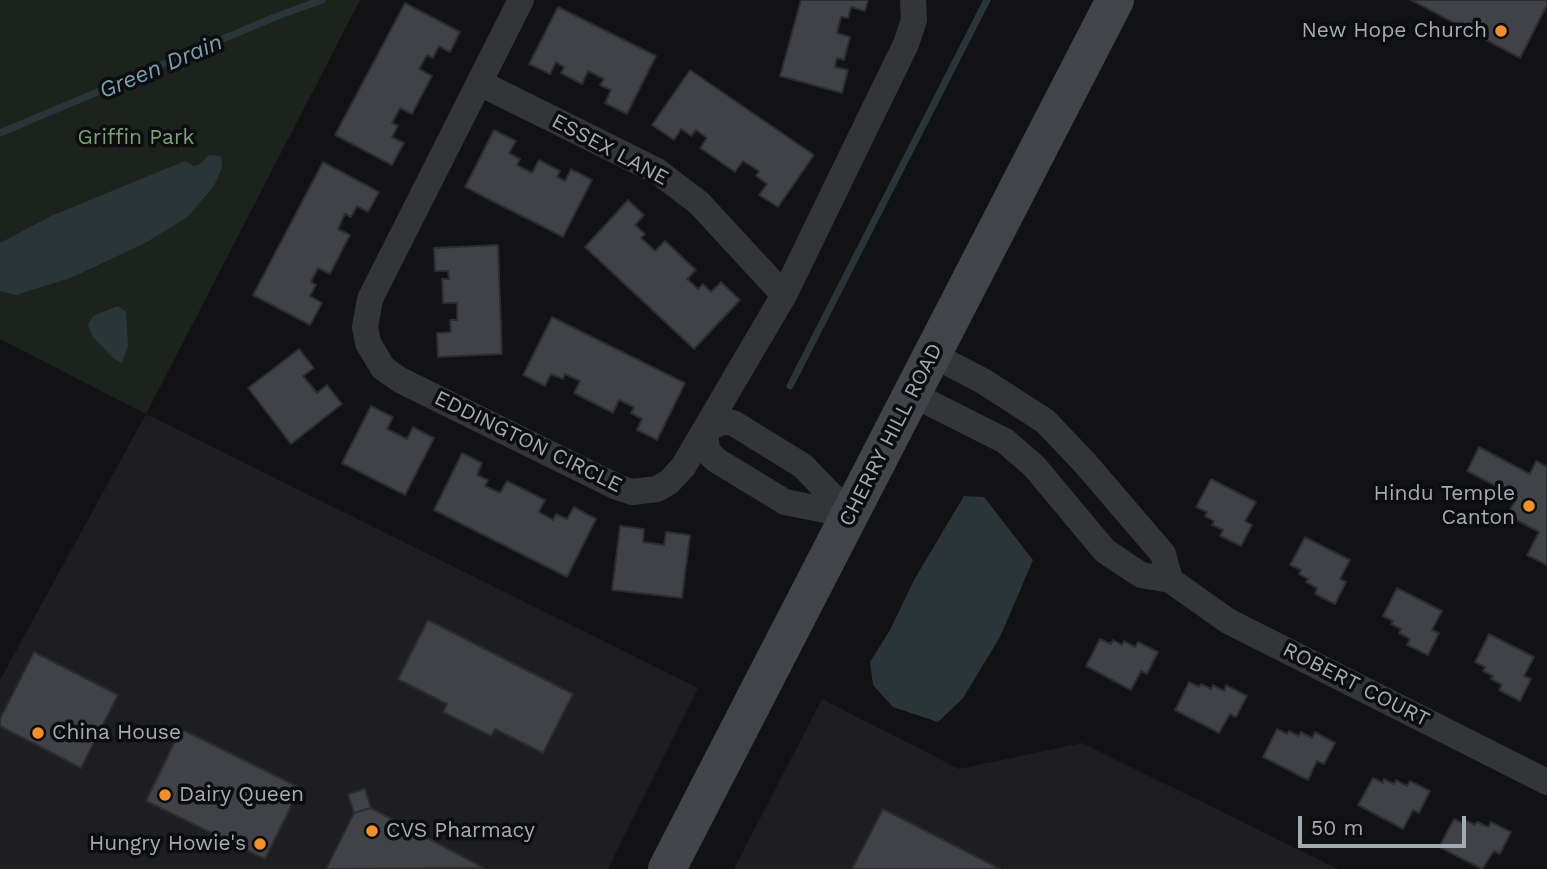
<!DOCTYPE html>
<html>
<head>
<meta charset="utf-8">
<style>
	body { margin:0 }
	#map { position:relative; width:1547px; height:869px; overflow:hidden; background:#121214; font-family:"Work Sans",sans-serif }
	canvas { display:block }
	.scale { position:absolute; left:1298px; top:816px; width:168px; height:32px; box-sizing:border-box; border:4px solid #a3abb4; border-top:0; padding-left:9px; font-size:21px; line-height:24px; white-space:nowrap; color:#a3abb4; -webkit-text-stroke:5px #0d0d0f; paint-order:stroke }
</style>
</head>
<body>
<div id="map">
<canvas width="1547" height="869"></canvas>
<div class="scale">50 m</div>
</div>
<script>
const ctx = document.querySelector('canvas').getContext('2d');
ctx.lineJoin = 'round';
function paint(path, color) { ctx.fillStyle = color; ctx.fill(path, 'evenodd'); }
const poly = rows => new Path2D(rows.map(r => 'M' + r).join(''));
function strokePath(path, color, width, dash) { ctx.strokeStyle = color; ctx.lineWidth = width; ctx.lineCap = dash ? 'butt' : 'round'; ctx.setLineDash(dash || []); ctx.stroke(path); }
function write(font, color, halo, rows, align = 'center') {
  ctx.font = font + ' "Work Sans",sans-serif'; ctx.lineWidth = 7; ctx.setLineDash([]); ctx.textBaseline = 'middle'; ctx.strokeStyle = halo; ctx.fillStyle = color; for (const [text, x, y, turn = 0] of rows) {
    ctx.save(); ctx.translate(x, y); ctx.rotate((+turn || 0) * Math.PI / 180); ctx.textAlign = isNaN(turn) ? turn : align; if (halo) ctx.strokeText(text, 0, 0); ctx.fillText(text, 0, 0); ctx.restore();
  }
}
paint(poly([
	[146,414,698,688,608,869,0,869,0,680],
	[822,699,959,769,1082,743,1338,869,734,869]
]), '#1e1e21');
paint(poly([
	[0,0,360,0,146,414,0,339]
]), '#1c231c');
paint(poly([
	[208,155,221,156,222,168,214,186,187,217,147,242,73,277,16,295,0,291,0,243,51,216,185,161,194,166,202,163],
	[118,306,126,312,128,346,122,363,113,358,93,337,88,325,93,316],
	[964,496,984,497,1033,560,1000,637,963,698,938,722,893,707,873,685,870,662,890,630,914,580]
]), '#2a3539');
strokePath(poly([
	[0,133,275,17,322,0],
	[790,386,987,0]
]), '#2a3539', 7);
const building = poly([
	[801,0,868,0,865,11,851,7,848,18,841,17,837,33,850,37,844,60,837,58,835,67,848,70,842,93,780,76,801,0],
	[1411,0,1547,0,1547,5,1520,58,1411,0],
	[405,3,460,32,450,52,439,46,433,58,427,55,419,69,432,76,412,114,400,108,392,123,398,126,392,137,404,143,392,165,335,135,405,3],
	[558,7,656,56,627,114,605,103,611,90,600,85,604,79,588,71,582,84,561,73,564,67,556,62,550,74,529,64,558,7],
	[690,70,814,155,778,207,759,195,767,184,756,176,759,171,743,161,735,172,700,148,707,138,696,130,691,136,681,129,674,140,652,125,690,70],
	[494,130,516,141,509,153,520,159,517,165,532,173,539,160,560,171,557,177,565,181,571,169,592,180,563,237,465,187,494,130],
	[323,162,379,192,368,212,357,206,351,217,345,214,338,229,350,235,330,274,318,268,311,282,316,285,310,296,322,303,310,325,253,295,323,162],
	[628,200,644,215,635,225,645,234,641,238,655,251,665,241,696,270,687,279,698,289,703,284,711,292,721,282,740,300,694,349,585,247,628,200],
	[498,245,502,354,438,357,437,333,451,332,450,320,457,320,457,303,443,303,442,279,449,279,448,271,435,271,434,248,498,245],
	[552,317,685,383,657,440,637,430,642,419,631,413,634,407,619,400,613,413,574,393,580,381,565,374,563,379,551,374,545,386,523,375,552,317],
	[299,349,314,368,303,376,317,393,327,385,342,404,291,444,248,388,299,349],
	[371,406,393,417,387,429,407,439,413,427,434,438,405,495,342,463,371,406],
	[1479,447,1530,474,1536,461,1547,467,1547,565,1527,555,1539,532,1507,515,1517,497,1467,471,1479,447],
	[462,453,482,463,477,475,488,480,485,486,500,493,507,481,545,500,539,512,553,520,556,514,567,519,574,507,596,519,567,577,434,510,462,453],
	[1211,479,1256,502,1245,521,1252,525,1241,546,1220,536,1223,530,1212,525,1214,521,1205,516,1207,512,1196,507,1211,479],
	[620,526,644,529,643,542,664,545,666,532,690,535,682,598,612,590,620,526],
	[1305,537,1350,560,1340,579,1346,582,1335,604,1315,594,1317,588,1306,582,1308,579,1299,574,1301,570,1290,565,1305,537],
	[1397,588,1442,611,1432,630,1439,633,1428,655,1407,645,1410,639,1399,633,1401,629,1391,624,1393,621,1383,616,1397,588],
	[428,620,573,694,543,753,495,729,491,736,443,712,447,704,398,679,428,620],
	[1489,634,1534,657,1524,676,1531,679,1520,701,1499,690,1502,685,1491,679,1493,676,1483,671,1485,667,1475,662,1489,634],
	[1100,639,1111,644,1113,640,1122,645,1124,641,1135,647,1138,642,1158,652,1147,674,1141,671,1131,690,1086,666,1100,639],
	[34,652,118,695,81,768,0,726,0,719,34,652],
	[1189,682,1199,687,1201,684,1211,689,1213,685,1224,691,1226,685,1247,696,1236,717,1230,714,1219,733,1175,710,1189,682],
	[181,729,300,788,265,859,146,801,181,729],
	[1277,729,1287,734,1289,731,1299,736,1301,732,1312,738,1315,732,1335,743,1324,764,1317,761,1308,780,1263,757,1277,729],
	[1373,778,1383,783,1384,779,1394,784,1396,780,1407,786,1410,781,1430,791,1419,813,1413,810,1403,829,1358,805,1373,778],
	[365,789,371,808,354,813,348,794,365,789],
	[371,808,484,868,326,869,354,813,371,808],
	[883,809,1000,869,852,869,883,809],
	[1454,819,1464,824,1465,820,1475,825,1477,822,1488,827,1491,822,1511,832,1500,854,1494,851,1482,869,1439,847,1454,819]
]);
paint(building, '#414247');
strokePath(building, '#2c2d30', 2);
strokePath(poly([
	[521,0,370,299,365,327,368,343,383,368,400,380,617,487,632,492,657,489,669,482,683,467,784,295,906,44,914,20,913,0],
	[480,83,657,171,699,203,784,295],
	[912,394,1005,441,1034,466,1105,551,1141,575,1170,580,1163,554,1085,463,1045,421,983,381,933,355],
	[725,421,735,424,803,466,850,515,785,502,716,460,707,451,705,430,725,421],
	[1170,580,1228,621,1547,782]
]), '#333539', 26);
strokePath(poly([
	[667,869,1115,0]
]), '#414449', 38);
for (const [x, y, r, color] of [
	[1501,31,7,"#f2912b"],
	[1529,506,7,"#f2912b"],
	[38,733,7,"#f2912b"],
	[165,795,7,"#f2912b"],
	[372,831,7,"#f2912b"],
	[260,844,7,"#f2912b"]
]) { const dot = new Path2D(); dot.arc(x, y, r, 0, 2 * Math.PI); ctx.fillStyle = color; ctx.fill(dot); strokePath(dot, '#0d0d0f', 2.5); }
write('21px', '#a3abb4', '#0d0d0f', [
	["New Hope Church",1487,31],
	["Hindu Temple",1515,494],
	["Canton",1515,518],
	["China House",52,733,"left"],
	["Dairy Queen",179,795,"left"],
	["CVS Pharmacy",386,831,"left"],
	["Hungry Howie's",246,844]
], 'right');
write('21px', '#7da07a', '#0d0d0f', [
	["Griffin Park",136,138]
]);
write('21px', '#a3abb4', '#0d0d0f', [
	["ESSEX LANE",610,150,28],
	["CHERRY HILL ROAD",891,435,-63],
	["EDDINGTON CIRCLE",528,442,26],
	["ROBERT COURT",1356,685,27]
]);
write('italic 23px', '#7a9fb0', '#0d0d0f', [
	["Green Drain",161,67,-23]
]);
</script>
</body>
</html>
